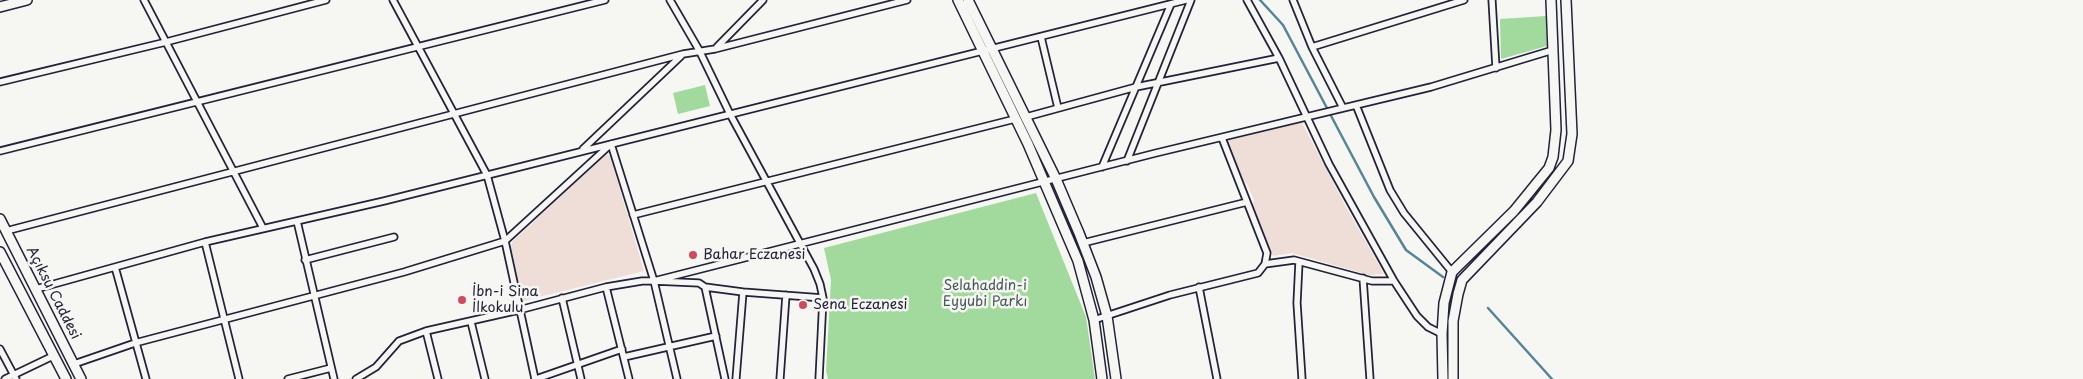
<!DOCTYPE html>
<html>
<head>
<meta charset="utf-8">
<style>
	body { margin:0 }
	canvas { display:block; background:#f6f6f2 }
</style>
</head>
<body>
<canvas width="2083" height="379"></canvas>
<script>
const ctx = document.querySelector('canvas').getContext('2d');
ctx.lineJoin = 'round';
function paint(path, color) { ctx.fillStyle = color; ctx.fill(path, 'evenodd'); }
const poly = rows => new Path2D(rows.map(r => 'M' + r).join(''));
function strokePath(path, color, width, dash) { ctx.strokeStyle = color; ctx.lineWidth = width; ctx.lineCap = dash ? 'butt' : 'round'; ctx.setLineDash(dash || []); ctx.stroke(path); }
function write(font, color, halo, rows, align = 'center') {
  ctx.font = font + ' "Playpen Sans",sans-serif'; ctx.lineWidth = 5; ctx.setLineDash([]); ctx.textBaseline = 'middle'; ctx.strokeStyle = halo; ctx.fillStyle = color; for (const [text, x, y, turn = 0] of rows) {
    ctx.save(); ctx.translate(x, y); ctx.rotate((+turn || 0) * Math.PI / 180); ctx.textAlign = isNaN(turn) ? turn : align; if (halo) ctx.strokeText(text, 0, 0); ctx.fillText(text, 0, 0); ctx.restore();
  }
}
paint(poly([
	[1300,119,1346,207,1384,274,1369,275,1292,253,1273,256,1252,209,1254,200,1247,184,1240,179,1225,143,1227,137],
	[606,154,610,156,644,271,523,301,511,247,513,241]
]), '#efddd8');
paint(poly([
	[1546,16,1547,46,1501,59,1500,19],
	[705,85,710,106,678,114,673,93],
	[1036,193,1086,317,1095,379,828,379,826,371,831,280,824,248]
]), '#a2da9e');
strokePath(poly([
	[1260,0,1283,25,1374,197,1406,250,1443,277],
	[1488,308,1552,379]
]), '#568598', 2.5);
const street = poly([
	[144,0,263,228],
	[393,0,487,175,505,241,535,379],
	[670,0,699,50,730,114,814,269,820,284,823,298,819,379],
	[1247,0,1279,58,1329,164,1394,281,1417,316,1428,327,1442,334],
	[1293,0,1312,47,1343,108],
	[1492,0,1496,68],
	[1041,37,1058,108],
	[717,47,763,0],
	[1312,47,1464,0],
	[0,82,166,42,326,0],
	[1356,105,1390,190,1404,213,1452,272],
	[1026,117,1136,87,1279,58],
	[583,149,681,56],
	[0,151,605,0],
	[1127,161,1191,0],
	[1102,167,1171,4],
	[633,215,1015,119],
	[297,221,334,379],
	[6,231,683,54,715,49,907,0],
	[205,242,239,379],
	[1083,243,1247,202],
	[305,260,394,237],
	[1299,262,1297,303,1302,379],
	[1265,264,1294,260,1372,281,1394,281],
	[115,267,146,379],
	[1363,278,1370,379],
	[654,281,677,379],
	[606,287,629,379],
	[705,287,725,379],
	[1199,287,1217,379],
	[36,289,205,242,384,201,1186,0],
	[562,298,581,379],
	[1094,320,1170,295,1258,273,1265,264,1267,253,1222,138],
	[471,322,485,379],
	[426,331,438,379],
	[0,349,16,379],
	[624,357,716,336],
	[74,364,135,343,404,272,505,241,611,144,654,281,699,283,705,287,743,292,823,298],
	[5,379,53,356],
	[288,379,331,368],
	[356,379,376,367,399,341,426,331,519,310,606,287,642,281,654,281,1156,153,1431,87,1553,50],
	[536,379,622,349],
	[736,379,743,292],
	[780,379,786,295]
]);
const secondary = poly([
	[958,0,1028,144,1078,261,1094,320,1102,379],
	[968,0,1056,179,1079,233,1096,277,1107,316,1116,379],
	[0,7,27,0],
	[0,219,81,379],
	[0,252,66,379],
	[1443,379,1442,334,1444,303,1452,272,1514,211,1549,168,1553,157,1556,130,1551,0],
	[1453,379,1453,321,1458,294,1462,280,1537,202,1568,161,1572,134,1566,0]
]);
strokePath(street, '#22223b', 9);
strokePath(secondary, '#22223b', 12);
strokePath(street, '#f6f6f2', 5.5);
strokePath(secondary, '#f6f6f2', 9);
for (const [x, y, r, color] of [
	[693,255,5,"#d1495b"],
	[462,300,5,"#d1495b"],
	[803,305,5,"#d1495b"]
]) { const dot = new Path2D(); dot.arc(x, y, r, 0, 2 * Math.PI); ctx.fillStyle = color; ctx.fill(dot); strokePath(dot, '#f6f6f2', 2); }
write('14px', '#22223b', '#f6f6f2', [
	["Bahar Eczanesi",703,255],
	["İbn-i Sina",472,292],
	["İlkokulu",472,308],
	["Sena Eczanesi",813,305]
], 'left');
write('14px', '#485959', '#f6f6f2', [
	["Selahaddin-i",985,286],
	["Eyyubi Parkı",985,302]
]);
write('14px', '#22223b', '#f6f6f2', [
	["Açıksu Caddesi",53,293,63]
]);
</script>
</body>
</html>
